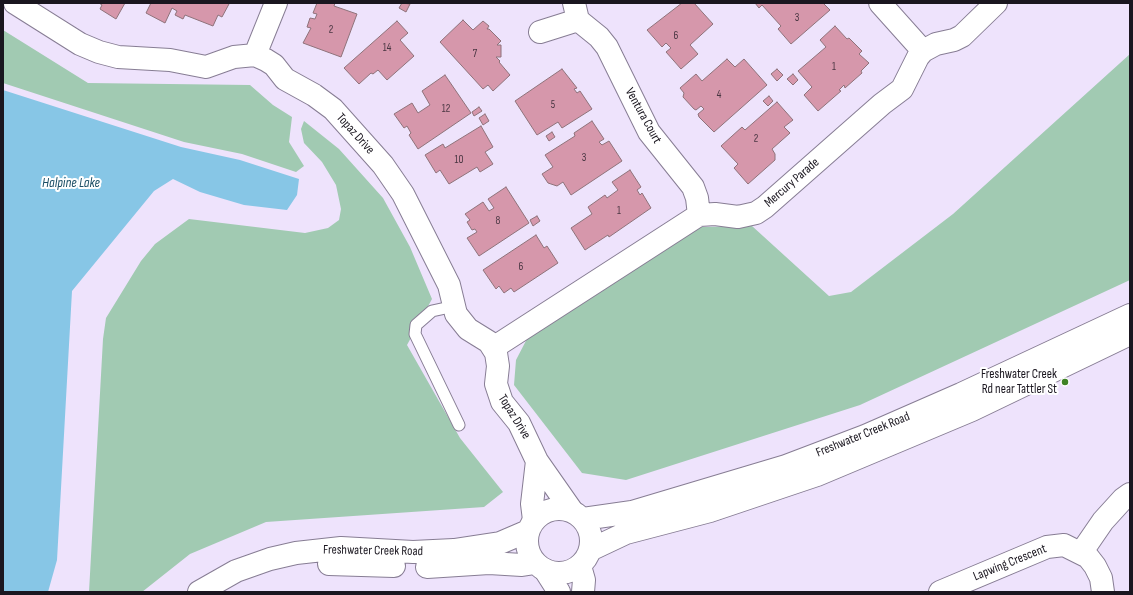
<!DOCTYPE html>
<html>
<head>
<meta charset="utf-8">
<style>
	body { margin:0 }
	#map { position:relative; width:1133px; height:595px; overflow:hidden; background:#eee3fc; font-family:"Sofia Sans Condensed",sans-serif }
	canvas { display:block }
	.frame { position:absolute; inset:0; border:4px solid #1a161f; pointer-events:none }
</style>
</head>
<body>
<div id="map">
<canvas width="1133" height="595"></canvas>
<div class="frame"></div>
</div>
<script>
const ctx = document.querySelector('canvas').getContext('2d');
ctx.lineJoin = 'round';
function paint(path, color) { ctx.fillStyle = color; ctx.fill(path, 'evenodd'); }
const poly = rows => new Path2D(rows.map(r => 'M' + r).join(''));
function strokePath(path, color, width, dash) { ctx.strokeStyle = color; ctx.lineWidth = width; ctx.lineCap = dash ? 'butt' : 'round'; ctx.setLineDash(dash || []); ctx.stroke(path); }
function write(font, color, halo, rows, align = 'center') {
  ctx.font = font + ' "Sofia Sans Condensed",sans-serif'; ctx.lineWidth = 4; ctx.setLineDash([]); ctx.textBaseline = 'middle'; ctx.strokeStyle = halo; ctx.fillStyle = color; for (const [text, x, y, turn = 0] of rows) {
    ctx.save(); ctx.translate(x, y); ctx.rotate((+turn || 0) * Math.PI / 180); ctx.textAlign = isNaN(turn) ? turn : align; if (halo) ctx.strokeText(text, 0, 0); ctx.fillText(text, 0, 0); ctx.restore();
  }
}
paint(poly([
	[3,30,88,83,250,85,273,105,292,117,289,142,304,166,296,172,242,154,184,142,3,83],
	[1130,54,1130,280,860,405,626,480,582,473,514,385,516,360,530,333,700,227,752,226,829,296,851,292,953,214],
	[304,121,339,149,383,198,410,247,432,299,407,345,460,438,503,492,484,507,266,522,190,554,142,592,89,592,103,339,106,318,141,261,155,244,189,219,305,233,328,228,339,220,341,209,336,185,322,162,304,143,301,129]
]), '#a1cab2');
paint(poly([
	[3,90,181,147,240,160,299,179,297,195,287,210,244,205,200,192,173,179,154,191,72,291,57,560,48,592,3,592]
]), '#87c6e6');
const building = poly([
	[99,3,125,3,116,19,100,9,102,5,99,3],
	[151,3,227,3,229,4,222,17,218,15,213,26,185,15,183,19,175,15,177,11,172,8,165,23,146,13,151,3],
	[317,3,335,3,334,6,357,14,341,57,303,43,311,28,307,27,310,18,315,19,317,14,313,13,317,3],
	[402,3,410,4,406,12,399,8,402,3],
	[682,3,694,3,713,24,690,45,698,54,681,69,666,52,671,48,666,43,662,47,647,30,682,3],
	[755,3,823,3,830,10,791,44,778,29,781,26,762,5,759,8,755,3],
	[463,20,473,30,483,21,489,26,487,29,489,29,501,41,497,45,501,45,501,57,496,57,500,61,499,62,510,75,493,91,488,85,483,89,440,42,463,20],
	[397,21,408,33,400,40,414,56,387,80,378,70,373,74,371,73,359,84,344,68,397,21],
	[835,26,847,39,849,38,862,51,859,54,869,63,861,71,862,73,845,88,844,85,839,90,841,91,818,111,804,95,812,87,798,71,826,47,820,40,835,26],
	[727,59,735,67,744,59,767,85,714,132,699,117,698,114,704,109,701,106,696,110,694,109,683,97,684,93,680,88,696,74,702,81,727,59],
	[562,69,577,88,574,89,577,93,580,91,592,109,562,128,558,122,537,135,515,101,562,69],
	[777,69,783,75,777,81,771,74,777,69],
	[793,74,798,80,793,85,787,79,793,74],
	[445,75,471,113,418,149,409,135,411,133,407,126,404,128,394,114,412,103,418,113,430,105,422,91,445,75],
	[769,96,773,101,768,106,763,101,769,96],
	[777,102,793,120,784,127,790,133,772,149,775,154,775,160,748,184,734,168,738,164,721,146,742,127,745,130,777,102],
	[479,107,482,111,474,116,472,112,479,107],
	[485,114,489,121,483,125,479,118,485,114],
	[592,121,604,139,599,142,602,145,609,141,622,161,571,195,563,182,557,186,548,183,542,174,553,167,545,155,575,136,574,133,592,121],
	[481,126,493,147,485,152,493,164,480,172,477,167,449,184,440,170,436,173,425,155,443,144,445,148,481,126],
	[552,132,555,137,549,141,546,136,552,132],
	[630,170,641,187,637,190,640,195,642,193,651,208,609,237,608,235,585,250,571,228,592,214,588,207,605,195,607,198,618,190,612,182,630,170],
	[506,187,529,223,479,256,467,238,477,232,475,229,472,230,467,222,470,220,465,214,483,202,489,211,494,208,488,199,506,187],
	[537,216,540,221,533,226,530,220,537,216],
	[536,235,544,248,547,246,558,263,514,292,511,288,504,293,499,286,496,289,483,270,536,235]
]);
paint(building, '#d697ab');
strokePath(building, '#8e727a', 1);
const service = poly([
	[455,306,432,311,416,325,415,334,459,425]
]);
const minor = poly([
	[15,3,80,44,99,52,118,57,170,60,206,67,234,57,255,55,266,60,274,65,285,79,314,95,333,109,383,165,403,194,449,285,456,314,468,329,489,342,496,353,498,366,496,384,502,402,519,423,537,461,572,511],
	[880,3,923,51],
	[578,20,599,37,607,47,649,132,693,187,697,198,699,215],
	[540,32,578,20,574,3],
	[255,55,276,3],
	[493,348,699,215,715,214,738,217,756,213,765,207,882,104,902,89,918,57,923,51,936,44,954,40,962,36,996,3],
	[534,520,532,504,537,461],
	[1081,553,1103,521,1123,499,1130,494],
	[580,566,584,580,583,592],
	[545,570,559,592],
	[940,592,1047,547,1064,545,1088,557,1095,566,1101,578,1103,592]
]);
const secondary = poly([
	'527 541a32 32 0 1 1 64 0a32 32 0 1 1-64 0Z',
	[583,519,632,512,786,466,865,436,961,394,1130,315],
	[590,550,626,533,710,511,817,475,972,410,1130,334],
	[329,564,394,566],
	[427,567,489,563,522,565,535,563],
	[199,592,236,571,270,559,296,553,341,548,413,552,454,550,500,543,528,531]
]);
strokePath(service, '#877d94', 13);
strokePath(minor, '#877d94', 24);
strokePath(secondary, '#877d94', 24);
strokePath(service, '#fff', 11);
strokePath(minor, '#fff', 22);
strokePath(secondary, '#fff', 22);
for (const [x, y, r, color] of [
	[1065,382,4,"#3f8225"]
]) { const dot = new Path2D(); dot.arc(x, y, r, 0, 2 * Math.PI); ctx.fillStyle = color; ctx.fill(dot); strokePath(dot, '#fff', 1.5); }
write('11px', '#493642', null, [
	["3",797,18],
	["2",331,30],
	["6",676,36],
	["14",387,48],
	["7",475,54],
	["1",834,67],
	["4",719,95],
	["5",553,105],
	["12",446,109],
	["2",756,139],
	["3",584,158],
	["10",459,160],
	["1",619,211],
	["8",498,221],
	["6",521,267]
]);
write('13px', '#1a161f', '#fff', [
	["Ventura Court",643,116,61],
	["Topaz Drive",355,134,48],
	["Mercury Parade",792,183,-41],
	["Topaz Drive",514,417,58],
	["Freshwater Creek Road",863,435,-22],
	["Freshwater Creek Road",373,551,1],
	["Lapwing Crescent",1010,563,-22]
]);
write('13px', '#1a161f', '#fff', [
	["Freshwater Creek",1057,375],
	["Rd near Tattler St",1057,390]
], 'right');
write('italic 14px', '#1b4e65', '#fff', [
	["Halpine Lake",71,183]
]);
</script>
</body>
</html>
